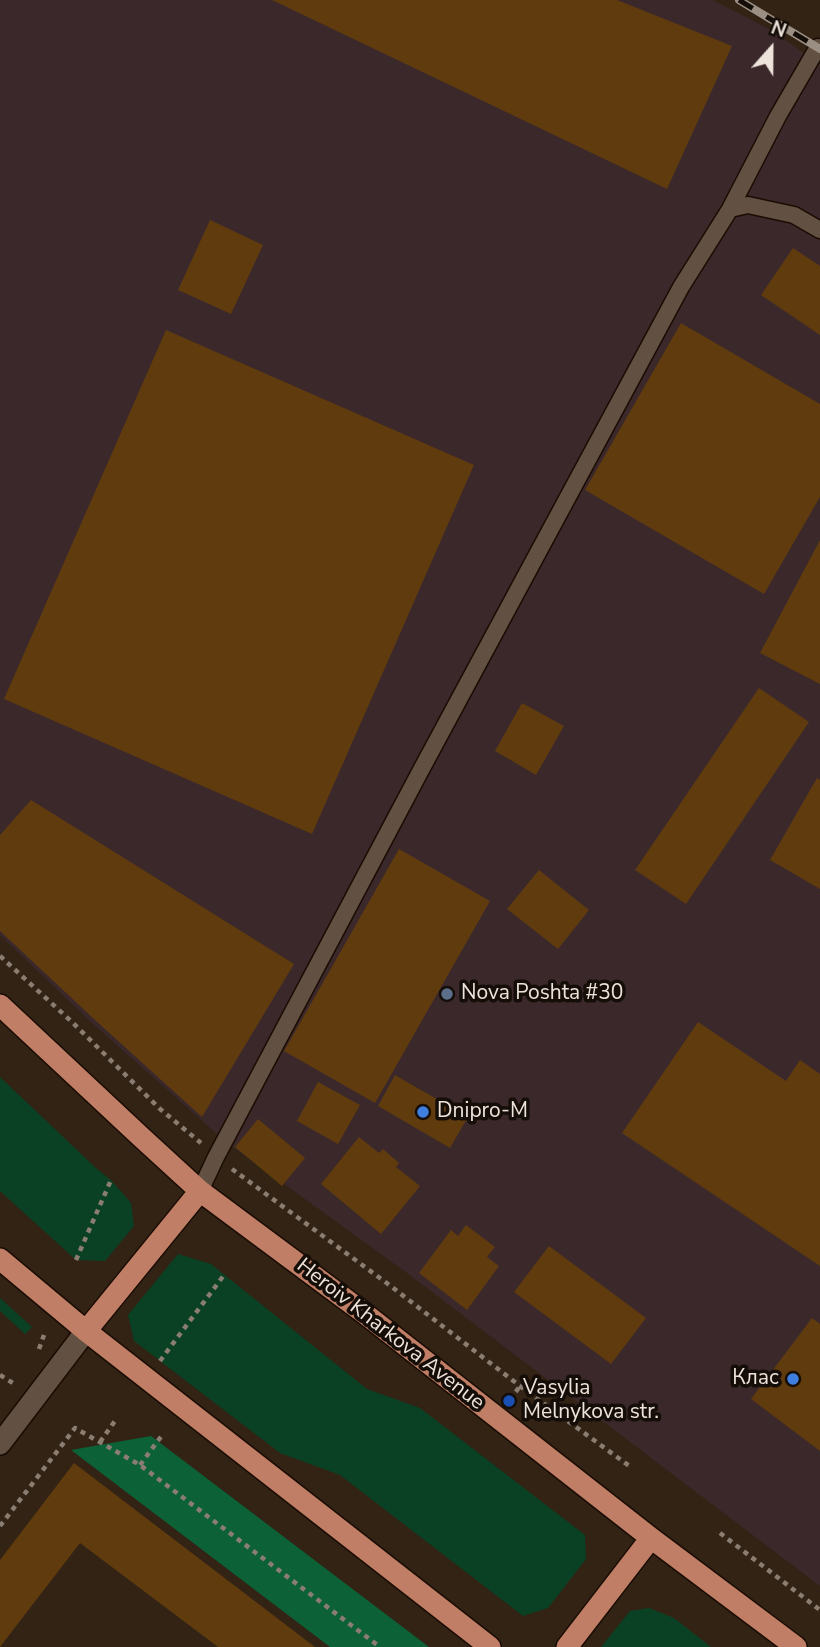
<!DOCTYPE html>
<html>
<head>
<meta charset="utf-8">
<style>
	body { margin:0 }
	#map { position:relative; width:820px; height:1647px; overflow:hidden; background:#322315; font-family:"Nunito Sans",sans-serif }
	canvas { display:block }
	.north { position:absolute; left:736px; top:14px; width:70px; height:70px; -webkit-text-stroke:5px #150e08; paint-order:stroke; rotate:21deg; font-size:19px; font-weight:700; line-height:28px; text-align:center; color:#eee3db }
	.north::after { content:''; display:block; margin:auto; width:24px; height:32px; background:#eee3db; clip-path:polygon(50% 0,100% 100%,50% 72%,0 100%) }
</style>
</head>
<body>
<div id="map">
<canvas width="820" height="1647"></canvas>
<div class="north">N</div>
</div>
<script>
const ctx = document.querySelector('canvas').getContext('2d');
ctx.lineJoin = 'round';
function paint(path, color) { ctx.fillStyle = color; ctx.fill(path, 'evenodd'); }
const poly = rows => new Path2D(rows.map(r => 'M' + r).join(''));
function strokePath(path, color, width, dash) { ctx.strokeStyle = color; ctx.lineWidth = width; ctx.lineCap = dash ? 'butt' : 'round'; ctx.setLineDash(dash || []); ctx.stroke(path); }
function write(font, color, halo, rows, align = 'center') {
  ctx.font = font + ' "Nunito Sans",sans-serif'; ctx.lineWidth = 7; ctx.setLineDash([]); ctx.textBaseline = 'middle'; ctx.strokeStyle = halo; ctx.fillStyle = color; for (const [text, x, y, turn = 0] of rows) {
    ctx.save(); ctx.translate(x, y); ctx.rotate((+turn || 0) * Math.PI / 180); ctx.textAlign = isNaN(turn) ? turn : align; if (halo) ctx.strokeText(text, 0, 0); ctx.fillText(text, 0, 0); ctx.restore();
  }
}
paint(poly([
	[0,0,713,0,769,29,820,64,820,1586,407,1273,225,1141,91,1022,0,935]
]), '#3b282b');
paint(poly([
	[0,1077,97,1169,111,1180,131,1203,134,1226,105,1261,76,1260,0,1191],
	[178,1254,211,1264,367,1389,420,1408,585,1535,586,1559,548,1608,523,1616,340,1475,280,1453,134,1341,128,1315],
	[0,1298,32,1327,25,1334,0,1311],
	[649,1608,674,1618,711,1647,601,1647,630,1611]
]), '#0a4124');
paint(poly([
	[151,1436,429,1647,330,1647,71,1450]
]), '#0c6137');
paint(poly([
	[272,0,617,0,732,46,667,189],
	[210,220,263,245,231,314,178,290],
	[793,248,820,266,820,335,761,295],
	[681,323,820,404,820,497,764,594,585,490],
	[166,330,474,465,312,834,4,699],
	[820,540,820,684,760,653],
	[759,688,809,722,686,904,635,870],
	[522,703,564,726,536,775,495,751],
	[817,778,820,780,820,889,770,860],
	[31,800,294,964,202,1117,95,1020,0,931,0,835],
	[399,849,490,901,375,1103,284,1051],
	[539,870,589,910,558,949,507,909],
	[698,1022,786,1081,800,1060,820,1074,820,1266,622,1133],
	[395,1075,468,1117,450,1148,378,1106],
	[318,1082,360,1105,338,1144,297,1121],
	[258,1119,305,1158,282,1186,235,1147],
	[359,1137,379,1153,383,1149,399,1163,396,1167,420,1186,381,1234,321,1184],
	[466,1225,495,1247,487,1257,499,1266,467,1310,419,1273,451,1230,458,1236],
	[549,1246,646,1318,611,1364,514,1292],
	[812,1318,820,1324,820,1451,751,1399],
	[74,1463,315,1647,218,1647,80,1543,0,1647,0,1560]
]), '#5f3b0e');
const lane = poly([
	[730,209,748,205,794,215,820,230],
	[200,1191,216,1157,421,770,681,287,730,209,778,116,818,47]
]);
const street = poly([
	[0,1444,86,1331]
]);
const primary = poly([
	[0,1005,140,1136,200,1191,364,1313,651,1538,796,1647],
	[0,1259,86,1331,490,1647],
	[86,1331,200,1191],
	[567,1647,651,1538]
]);
strokePath(lane, '#1a0c02', 19);
strokePath(street, '#1a0c02', 24);
strokePath(primary, '#1a0c02', 24);
strokePath(poly([
	[0,956,72,1022,159,1108,201,1143],
	[232,1169,388,1284,520,1386,632,1468],
	[76,1260,111,1180],
	[39,1349,44,1335],
	[160,1361,224,1275],
	[0,1375,16,1385],
	[510,1400,520,1386],
	[100,1442,117,1418],
	[140,1465,163,1434],
	[0,1526,75,1428,140,1465,380,1647],
	[720,1533,820,1610]
]), '#8a7d71', 4.5, [5, 5]);
strokePath(lane, '#625042', 16);
strokePath(street, '#625042', 21);
strokePath(primary, '#bf7e65', 21);
const rail = poly([
	[739,0,820,49]
]);
strokePath(rail, '#9b8e83', 8);
strokePath(rail, '#150e08', 5, [16]);
for (const [x, y, r, color] of [
	[447,994,7,"#5c6f8a"],
	[423,1112,7,"#3f7fe0"],
	[793,1379,7,"#3f7fe0"],
	[509,1401,7,"#1a4fb4"]
]) { const dot = new Path2D(); dot.arc(x, y, r, 0, 2 * Math.PI); ctx.fillStyle = color; ctx.fill(dot); strokePath(dot, '#150e08', 2.5); }
write('21px', '#eee3db', '#150e08', [
	["Nova Poshta #30",461,994],
	["Dnipro-M",437,1112],
	["Клас",779,1379,"right"],
	["Vasylia",523,1389],
	["Melnykova str.",523,1413]
], 'left');
write('21px', '#eee3db', '#150e08', [
	["Heroiv Kharkova Avenue",390,1335,38]
]);
</script>
</body>
</html>
